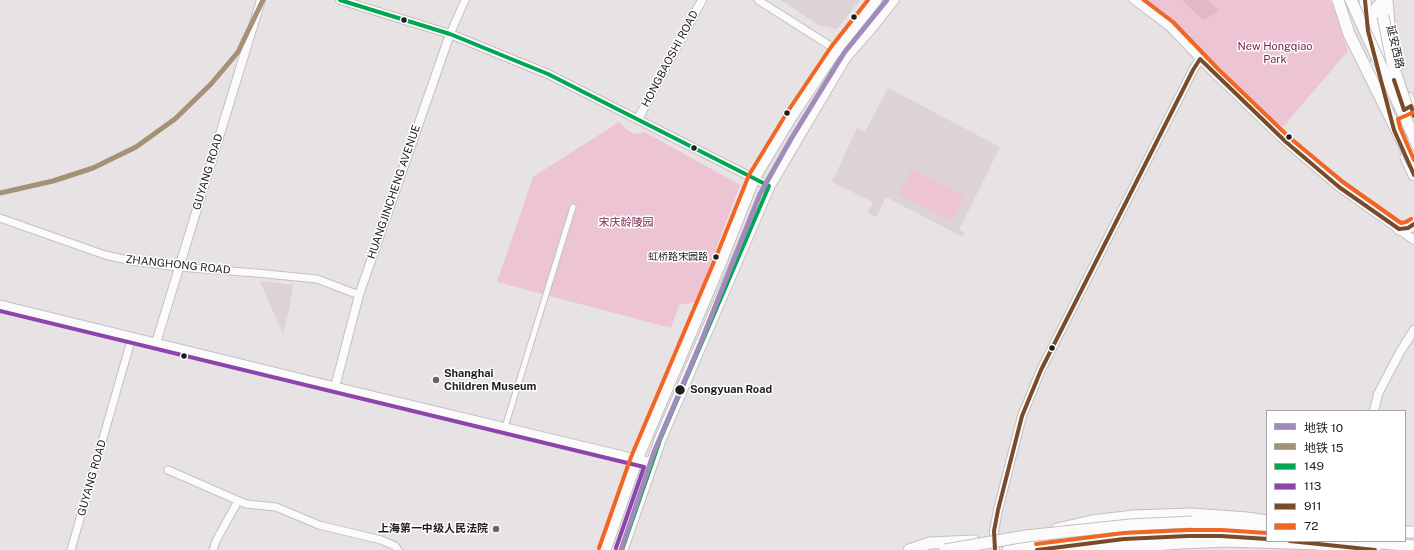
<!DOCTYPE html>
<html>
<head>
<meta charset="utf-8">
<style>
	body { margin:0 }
	#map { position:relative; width:1414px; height:550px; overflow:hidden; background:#e7e2e4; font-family:"Public Sans","Noto Sans SC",sans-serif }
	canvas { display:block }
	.legend { position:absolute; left:1266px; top:410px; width:140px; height:132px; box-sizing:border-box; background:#fff; border:1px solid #a5a5a5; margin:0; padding:5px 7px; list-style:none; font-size:12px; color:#1f1d1e }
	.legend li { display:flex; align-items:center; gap:8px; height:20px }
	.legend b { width:20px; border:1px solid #a5a5a5 }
</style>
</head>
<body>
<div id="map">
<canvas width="1414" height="550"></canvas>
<ul class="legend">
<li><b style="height:5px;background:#a18bbb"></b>地铁 10</li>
<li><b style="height:5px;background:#a49276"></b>地铁 15</li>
<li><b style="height:5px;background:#00a651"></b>149</li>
<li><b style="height:5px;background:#8e44ad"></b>113</li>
<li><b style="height:5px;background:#7a4b2a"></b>911</li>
<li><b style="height:5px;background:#f26522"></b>72</li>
</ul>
</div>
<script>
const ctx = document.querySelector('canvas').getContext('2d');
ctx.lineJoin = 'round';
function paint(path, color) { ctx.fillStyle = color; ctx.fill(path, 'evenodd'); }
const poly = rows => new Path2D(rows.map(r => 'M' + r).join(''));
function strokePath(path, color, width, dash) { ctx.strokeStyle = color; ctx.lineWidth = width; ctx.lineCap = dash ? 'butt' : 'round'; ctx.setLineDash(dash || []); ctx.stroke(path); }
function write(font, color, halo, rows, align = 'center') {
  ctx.font = font + ' "Public Sans","Noto Sans SC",sans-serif'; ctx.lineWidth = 3; ctx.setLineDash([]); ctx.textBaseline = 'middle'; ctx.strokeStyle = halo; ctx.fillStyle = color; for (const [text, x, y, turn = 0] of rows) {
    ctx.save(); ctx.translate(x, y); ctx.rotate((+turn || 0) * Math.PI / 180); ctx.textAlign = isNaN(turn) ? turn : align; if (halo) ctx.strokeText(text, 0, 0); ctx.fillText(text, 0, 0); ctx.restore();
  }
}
paint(poly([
	[781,0,860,0,837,29,818,25],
	[888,88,1000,147,959,230,965,233,963,237,886,197,876,217,868,213,873,202,832,182,857,128,865,132],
	[260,281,293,285,289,309,283,334]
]), '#ddd2d6');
paint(poly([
	[1143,0,1331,0,1348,51,1283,127,1241,97,1174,23],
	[619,122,626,129,634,134,645,132,740,185,696,302,679,305,671,328,497,282,533,177],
	[912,169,965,196,952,221,899,194]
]), '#ecc4d4');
paint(poly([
	[1182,0,1208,0,1219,11,1203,20]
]), '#e2b7c8');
const pedestrian = poly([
	[505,427,573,207]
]);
const minor = poly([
	[758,0,846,56],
	[450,34,465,0],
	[0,218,105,255,132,261,179,267,256,273,317,279,359,295],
	[168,470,246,504,276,507,319,525,381,540,395,546,398,550],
	[71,550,132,337],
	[213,550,216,541,238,501]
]);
const tertiary = poly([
	[340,0,450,34,548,74,769,186],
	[1134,0,1169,26,1214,73,1286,142,1339,187,1414,240],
	[638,119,702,0],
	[156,343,261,0],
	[335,387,359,295,450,34],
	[1374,411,1378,394,1400,352,1414,330],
	[995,550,994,531,998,510,1022,416,1041,370,1193,70,1200,59]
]);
const secondary = poly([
	[0,305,225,360,335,387,652,463]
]);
const primary = poly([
	[1365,0,1369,35],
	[1387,0,1389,25],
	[1377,7,1379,33,1388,60],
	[1376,63,1388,107],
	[1408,98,1414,116],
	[1405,128,1414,148],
	[1406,157,1414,175],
	[1399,229,1408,228,1414,224],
	[1184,523,1248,526],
	[1310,543,1375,550],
	[1060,547,1124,539,1199,536],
	[605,550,637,459,722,259,754,178,793,114,836,50,876,0],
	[622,550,660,440,769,186,846,56,869,30,893,0],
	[909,550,930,543,974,541]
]);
const trunk = poly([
	[1381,0,1383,16],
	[1057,529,1092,521,1134,516,1191,514,1247,518,1267,521],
	[1405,532,1414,532],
	[1362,541,1414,546],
	[1008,550,1128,531,1249,530,1267,531],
	[1079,550,1182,543,1225,541,1320,544]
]);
strokePath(pedestrian, '#c4c0c2', 7);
strokePath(minor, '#c4c0c2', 9);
strokePath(tertiary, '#c4c0c2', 10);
strokePath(secondary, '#c4c0c2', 11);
strokePath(primary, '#c4c0c2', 13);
strokePath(trunk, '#c4c0c2', 13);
strokePath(pedestrian, '#fbfbfb', 5);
strokePath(minor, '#fbfbfb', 7);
strokePath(tertiary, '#fbfbfb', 8);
strokePath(secondary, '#fbfbfb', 9);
strokePath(primary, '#fbfbfb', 11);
strokePath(trunk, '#fbfbfb', 11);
const trunkBridge = poly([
	[1338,0,1349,34,1414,165],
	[1351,0,1364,29,1414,137],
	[1383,16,1393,66,1408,110],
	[945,550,1026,536,1130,525,1192,522]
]);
strokePath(trunkBridge, '#c4c0c2', 13, []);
strokePath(trunkBridge, '#fbfbfb', 11);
strokePath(poly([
	[340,0,450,34,548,74,769,186,660,440,622,550]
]), '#00a651', 4);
strokePath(poly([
	[0,311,644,467,616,548]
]), '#8e44ad', 4);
strokePath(poly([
	[1365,0,1368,31,1394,130,1414,175],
	[1394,80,1404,110,1411,106,1414,116],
	[1290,541,1375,550],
	[995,550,994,531,998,510,1022,416,1041,370,1193,70,1200,59,1286,142,1339,187,1399,229,1408,228,1414,224],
	[1037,550,1124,539,1188,536,1221,536,1267,539]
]), '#7a4b2a', 4);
strokePath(poly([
	[1144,0,1173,22,1218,69,1290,138,1343,182,1401,223,1406,222,1411,219],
	[1414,112,1398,119,1400,128,1414,160],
	[1036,544,1124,533,1188,530,1221,530,1267,533],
	[599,548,631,457,716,257,749,175,788,111,831,47,868,0]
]), '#f26522', 4);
strokePath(poly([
	[621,550,654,452,701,342,760,194,791,139,844,53,887,0]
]), '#a18bbb', 5);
strokePath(poly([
	[0,193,53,181,93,168,136,147,175,119,211,84,238,52,263,0]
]), '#a49276', 5);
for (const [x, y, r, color] of [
	[854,17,3.5,"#1f1d1e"],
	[404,20,3.5,"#1f1d1e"],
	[787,113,3.5,"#1f1d1e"],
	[1289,137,3.5,"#1f1d1e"],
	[694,148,3.5,"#1f1d1e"],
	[716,257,3.5,"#1f1d1e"],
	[1052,348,3.5,"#1f1d1e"],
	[184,356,3.5,"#1f1d1e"],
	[436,380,4,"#656263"],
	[680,390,5.5,"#1f1d1e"],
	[496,529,4,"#656263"]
]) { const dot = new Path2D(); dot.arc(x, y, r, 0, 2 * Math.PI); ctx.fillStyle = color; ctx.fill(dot); strokePath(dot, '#fff', 1.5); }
write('10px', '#1f1d1e', '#fff', [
	["虹桥路宋园路",708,257]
], 'right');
write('11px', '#79244d', '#fff', [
	["New Hongqiao",1275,47],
	["Park",1275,60],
	["宋庆龄陵园",626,223]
]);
write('11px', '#1f1d1e', '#fff', [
	["延安西路",1395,47,77],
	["HONGBAOSHI ROAD",670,59,-62],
	["GUYANG ROAD",208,172,-73],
	["HUANGJINCHENG AVENUE",394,192,-71],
	["ZHANGHONG ROAD",178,265,6],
	["GUYANG ROAD",92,478,-74]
]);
write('bold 11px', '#1f1d1e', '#fff', [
	["Shanghai",444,374],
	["Children Museum",444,387],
	["上海第一中级人民法院",488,529,"right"]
], 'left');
write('bold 11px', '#1f1d1e', '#fff', [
	["Songyuan Road",690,390]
], 'left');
</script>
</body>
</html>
